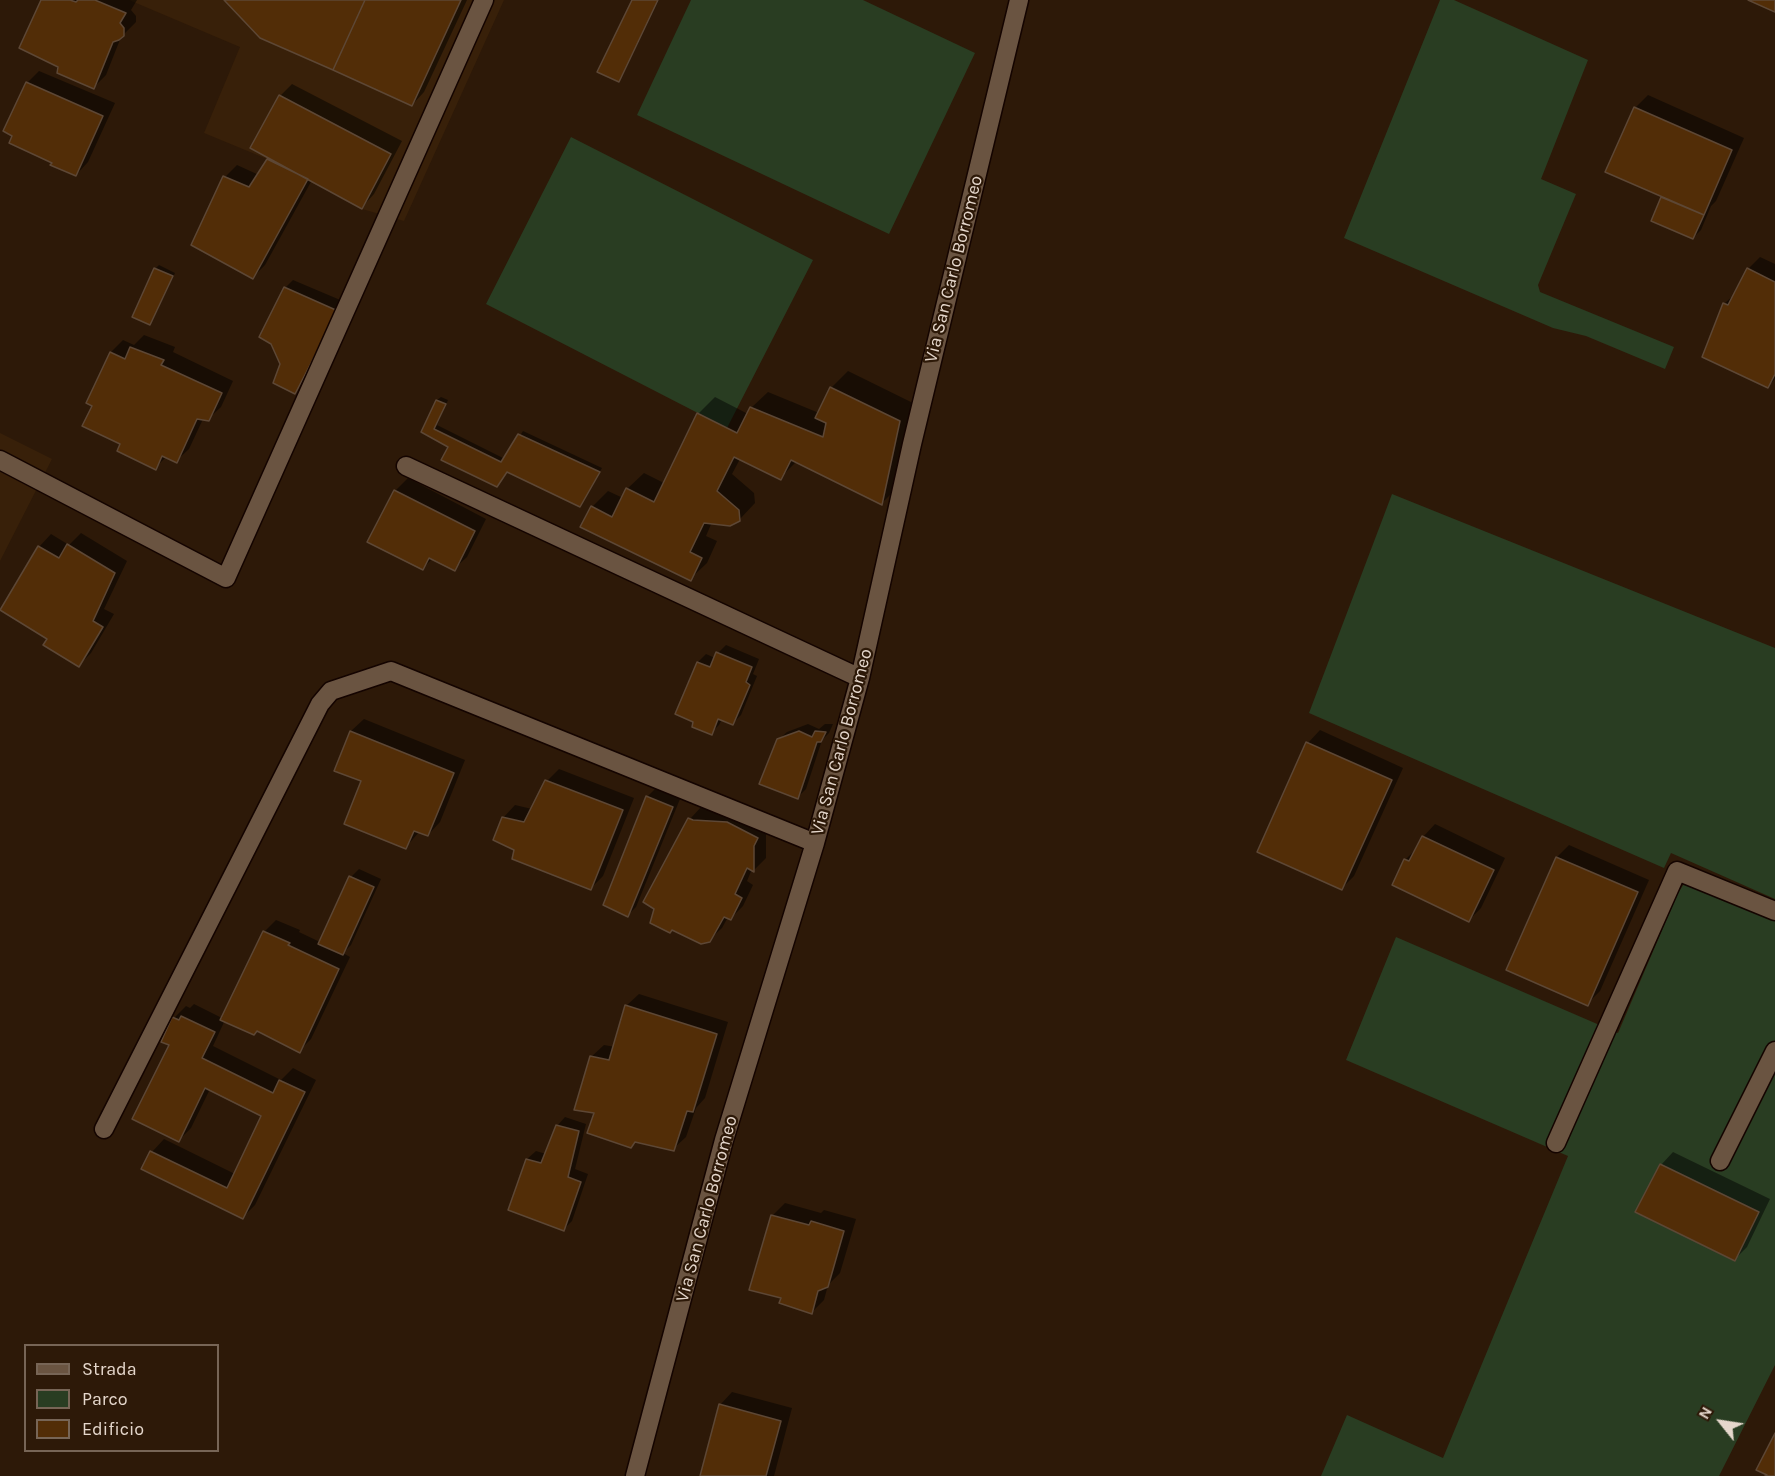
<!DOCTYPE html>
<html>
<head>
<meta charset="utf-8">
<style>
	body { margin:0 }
	#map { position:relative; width:1775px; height:1476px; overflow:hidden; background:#2d1908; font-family:Karla,sans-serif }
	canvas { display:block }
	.legend { position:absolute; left:24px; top:1344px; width:195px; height:108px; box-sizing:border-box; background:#2d1908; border:2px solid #776556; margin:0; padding:8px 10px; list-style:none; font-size:18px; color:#e5d7cc }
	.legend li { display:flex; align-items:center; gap:12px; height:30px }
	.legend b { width:30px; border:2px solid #776556 }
	.north { position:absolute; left:1691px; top:1392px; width:60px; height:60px; -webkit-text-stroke:4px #2d1908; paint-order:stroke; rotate:300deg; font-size:16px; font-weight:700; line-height:24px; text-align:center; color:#e5d7cc }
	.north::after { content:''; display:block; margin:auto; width:21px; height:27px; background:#e5d7cc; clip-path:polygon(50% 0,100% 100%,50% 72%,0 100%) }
</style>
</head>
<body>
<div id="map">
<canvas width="1775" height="1476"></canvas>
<ul class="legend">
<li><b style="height:8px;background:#6a5441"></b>Strada</li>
<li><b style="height:16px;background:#293d22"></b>Parco</li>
<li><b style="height:16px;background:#522d07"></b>Edificio</li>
</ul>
<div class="north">N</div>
</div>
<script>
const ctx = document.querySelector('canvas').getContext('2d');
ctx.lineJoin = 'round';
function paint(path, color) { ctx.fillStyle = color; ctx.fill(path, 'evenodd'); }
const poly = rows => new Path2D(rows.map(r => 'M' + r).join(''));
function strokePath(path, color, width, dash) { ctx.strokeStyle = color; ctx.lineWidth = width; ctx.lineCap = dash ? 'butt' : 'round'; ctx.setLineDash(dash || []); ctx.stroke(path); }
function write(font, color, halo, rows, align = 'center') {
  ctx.font = font + ' Karla,sans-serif'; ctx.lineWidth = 4.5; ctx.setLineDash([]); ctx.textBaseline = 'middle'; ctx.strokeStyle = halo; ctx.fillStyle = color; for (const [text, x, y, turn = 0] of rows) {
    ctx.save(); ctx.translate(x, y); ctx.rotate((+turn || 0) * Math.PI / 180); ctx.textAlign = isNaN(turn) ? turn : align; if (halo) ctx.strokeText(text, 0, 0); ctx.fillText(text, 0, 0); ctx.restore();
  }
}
paint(poly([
	[129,0,504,0,404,221,362,209,267,159,204,133,240,47],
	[0,433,52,459,0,561]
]), '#382009');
paint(poly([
	[691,0,863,0,975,53,889,234,637,115],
	[1440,0,1454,0,1588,60,1541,179,1576,194,1538,285,1540,292,1674,347,1665,369,1586,336,1553,328,1344,238],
	[571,137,813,260,727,428,486,304],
	[1392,494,1775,648,1775,899,1671,853,1664,868,1309,713],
	[1687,879,1775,913,1775,1365,1719,1476,1321,1476,1347,1415,1443,1458,1568,1156,1346,1060,1396,937,1618,1033,1678,893]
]), '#293d22');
paint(poly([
	[43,0,137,0,131,10,136,16,136,22,121,37,106,75,94,87,60,66],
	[226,0,467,0,424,92,412,105],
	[633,0,659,0,622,77,619,81],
	[39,71,115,103,88,162,76,175,27,83],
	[292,84,402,141,374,194,362,207,312,180,265,265,253,277,225,177,237,165,259,175,269,159,280,96],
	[1648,95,1744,138,1716,201,1711,206,1701,230,1693,238,1663,198,1664,196,1607,172,1635,108],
	[1760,257,1775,264,1775,379,1768,386,1724,304,1737,292,1748,269],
	[159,265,175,273,153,320,150,323,155,269],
	[293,280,345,302,302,384,294,392,282,364,285,288],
	[144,335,175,347,173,352,233,381,221,407,208,419,203,419,189,449,176,461,167,456,155,468,123,443,94,405,88,402,111,352,123,340,134,345],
	[848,371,915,404,898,487,882,503,797,461,780,478,740,459,732,474,754,493,755,503,739,520,712,522,706,536,717,541,707,563,690,579,592,507,608,491,623,498,627,489,644,473,664,483,698,414,715,397,748,414,751,408,768,392,819,413,832,387],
	[441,397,448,400,437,425,505,459,523,431,602,468,583,501,580,505,423,431,437,400],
	[408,478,486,519,467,557,454,569,433,558,422,569,369,541,395,491],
	[81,533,127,561,104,609,114,614,91,653,79,665,49,638,39,547,51,534,69,545],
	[726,645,759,659,753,674,757,676,741,715,733,723,722,719,719,725,711,733,698,662,706,654,715,658,718,653],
	[364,719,465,760,440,822,428,835,420,831,406,847,363,780,336,770,351,731],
	[808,724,819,729,825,724,833,724,829,733,822,740,806,789,798,797,778,740,787,732],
	[1320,730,1403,768,1354,876,1342,888,1259,851,1308,743],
	[559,769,634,798,603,876,590,889,516,850,503,818,515,805,532,809,547,781],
	[655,789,680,799,636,907,628,915,647,797],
	[702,806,766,832,766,858,754,870,752,869,747,881,753,885,743,906,731,918,728,917,722,928,709,940,645,902,690,819],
	[1435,824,1505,858,1481,908,1469,920,1405,860,1418,847,1423,837],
	[1569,845,1649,880,1600,991,1587,1004,1557,857],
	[359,869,381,879,351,945,343,953,350,957,311,1039,299,1051,257,1029,225,1020,213,1046,281,1080,293,1068,316,1080,255,1205,243,1217,143,1169,152,1152,164,1139,235,1174,263,1115,210,1089,191,1128,179,1140,171,1044,174,1018,186,1006,190,1008,194,1004,222,1018,264,932,276,920,300,930,299,932,320,942,351,877],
	[639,994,728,1022,705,1098,696,1108,686,1137,673,1149,636,1141,631,1146,596,1112,591,1057,604,1045,615,1047,626,1006],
	[565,1117,586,1124,575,1169,588,1174,572,1221,564,1229,527,1159,536,1151,546,1154,557,1126],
	[1673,1152,1770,1199,1747,1247,1734,1260,1637,1212,1661,1165],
	[785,1203,821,1213,824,1210,856,1219,840,1273,828,1285,824,1300,812,1312,783,1297,772,1216],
	[732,1392,792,1408,774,1476,701,1476,720,1405]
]), '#0007');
const building = poly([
	[41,0,70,0,76,2,78,0,95,0,126,13,120,23,124,28,124,36,119,40,113,42,94,89,57,73,58,67,19,48,41,0],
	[224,0,365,0,333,70,260,38,224,0],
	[365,0,461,0,412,106,333,70,365,0],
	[632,0,658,0,619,82,597,72,632,0],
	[1748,0,1775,0,1775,12,1748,0],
	[26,82,103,116,76,176,50,165,52,163,9,143,12,136,3,131,26,82],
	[279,95,391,154,362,209,250,148,279,95],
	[1634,107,1732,150,1704,215,1605,172,1634,107],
	[267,159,308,179,253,279,191,245,223,176,249,187,267,159],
	[1661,197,1704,215,1693,239,1651,221,1661,197],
	[154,268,173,276,150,325,132,317,154,268],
	[1747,268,1775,282,1775,374,1768,388,1702,357,1723,303,1728,305,1747,268],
	[284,287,338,311,295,394,273,383,280,364,271,344,259,337,284,287],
	[130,347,164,360,161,365,222,393,209,421,197,419,177,463,162,456,156,470,117,451,120,444,82,426,92,406,86,403,110,352,125,359,130,347],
	[830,387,900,421,882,505,791,460,781,480,734,457,717,491,739,510,740,521,730,526,704,523,690,552,702,558,691,581,580,527,591,506,612,517,626,488,654,502,697,413,737,433,750,407,823,437,826,423,815,418,830,387],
	[436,400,446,404,434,429,501,462,518,434,600,472,580,507,507,472,497,487,441,460,448,447,421,432,436,400],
	[394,490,475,531,455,571,429,558,423,570,367,542,394,490],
	[67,544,115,573,93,621,103,627,79,667,43,645,47,639,0,610,38,546,59,558,67,544],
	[716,652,752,667,746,682,750,685,733,725,718,719,712,735,692,727,693,722,675,714,697,662,710,667,716,652],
	[350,731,454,773,428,836,414,831,406,849,344,824,361,781,334,771,350,731],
	[799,731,812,737,815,731,826,732,821,742,817,742,798,799,759,784,777,739,799,731],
	[1306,742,1392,780,1342,890,1257,852,1306,742],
	[545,780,623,810,591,890,512,859,514,850,493,840,502,817,524,822,545,780],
	[646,796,673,807,628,917,603,905,646,796],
	[688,818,693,820,727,822,758,838,754,846,754,872,747,868,735,894,742,898,731,920,724,917,710,942,701,944,672,930,670,933,650,923,654,909,643,902,688,818],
	[1422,836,1494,870,1469,922,1392,885,1404,859,1409,861,1422,836],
	[1556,857,1638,892,1588,1006,1506,970,1556,857],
	[349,876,374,887,343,955,318,944,349,876],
	[263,931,290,943,288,945,339,969,300,1053,257,1031,254,1035,220,1020,263,931],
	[625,1005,717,1034,693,1112,687,1111,674,1151,635,1142,631,1148,587,1133,594,1113,574,1110,590,1056,609,1060,625,1005],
	[181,1016,215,1032,202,1058,273,1093,279,1080,305,1092,243,1219,141,1169,150,1151,227,1188,261,1116,205,1088,179,1142,132,1119,169,1045,161,1042,172,1017,179,1020,181,1016],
	[556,1125,579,1131,568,1177,581,1182,564,1231,508,1210,526,1159,541,1163,556,1125],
	[1660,1164,1759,1212,1735,1261,1635,1212,1660,1164],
	[771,1215,809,1225,811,1221,844,1231,828,1287,818,1291,812,1314,779,1303,781,1298,749,1290,771,1215],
	[719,1404,781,1421,766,1476,700,1476,719,1404],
	[1775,1433,1775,1476,1765,1476,1767,1475,1756,1470,1775,1433]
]);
paint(building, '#522d07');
strokePath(building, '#5d4735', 1.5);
const minor = poly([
	[0,460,226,578,484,0],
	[406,466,860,678],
	[104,1129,320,704,331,691,391,671,815,843],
	[1556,1143,1677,871,1775,911],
	[1720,1161,1775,1051],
	[635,1476,724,1140,815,843,860,678,912,444,1019,0]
]);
strokePath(minor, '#140400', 21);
strokePath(minor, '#6a5441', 18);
write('18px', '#e5d7cc', '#2d1908', [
	["Via San Carlo Borromeo",954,269,-76],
	["Via San Carlo Borromeo",842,742,-75],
	["Via San Carlo Borromeo",707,1209,-75]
]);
</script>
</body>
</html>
